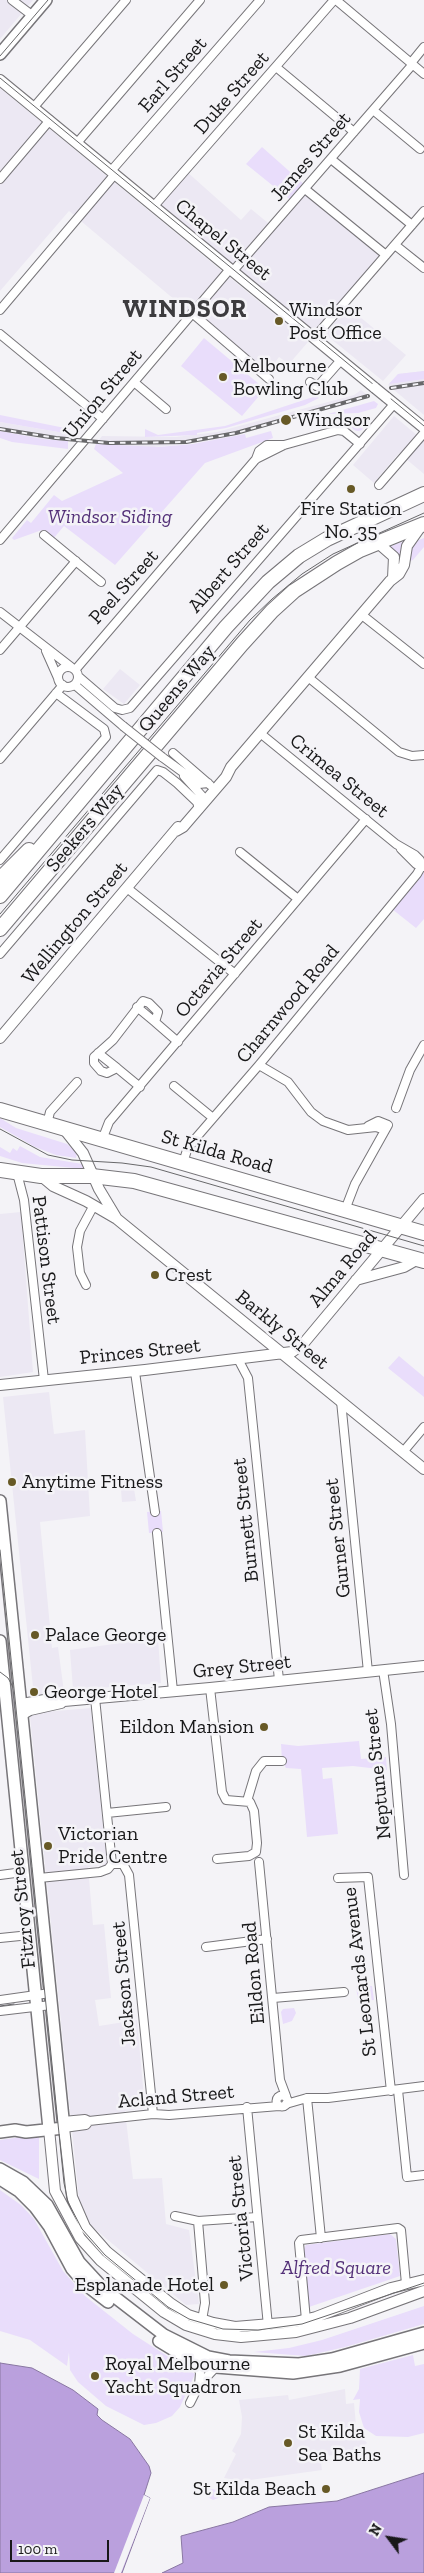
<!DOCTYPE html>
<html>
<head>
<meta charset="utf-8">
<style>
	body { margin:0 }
	#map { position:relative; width:424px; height:2573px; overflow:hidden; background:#f4f3f7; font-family:"Zilla Slab",serif }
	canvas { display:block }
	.north { position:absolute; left:364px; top:2513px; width:50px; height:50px; -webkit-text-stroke:4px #f4f3f7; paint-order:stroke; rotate:301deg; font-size:14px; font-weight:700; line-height:20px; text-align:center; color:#181819 }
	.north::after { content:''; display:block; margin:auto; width:18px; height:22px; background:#181819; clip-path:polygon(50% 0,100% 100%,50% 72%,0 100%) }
	.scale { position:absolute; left:10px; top:2540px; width:99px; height:22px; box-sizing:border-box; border:2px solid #181819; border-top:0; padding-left:6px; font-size:15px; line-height:18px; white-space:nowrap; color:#181819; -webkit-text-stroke:4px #f4f3f7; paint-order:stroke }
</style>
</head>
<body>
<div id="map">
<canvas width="424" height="2573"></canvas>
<div class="north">N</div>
<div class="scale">100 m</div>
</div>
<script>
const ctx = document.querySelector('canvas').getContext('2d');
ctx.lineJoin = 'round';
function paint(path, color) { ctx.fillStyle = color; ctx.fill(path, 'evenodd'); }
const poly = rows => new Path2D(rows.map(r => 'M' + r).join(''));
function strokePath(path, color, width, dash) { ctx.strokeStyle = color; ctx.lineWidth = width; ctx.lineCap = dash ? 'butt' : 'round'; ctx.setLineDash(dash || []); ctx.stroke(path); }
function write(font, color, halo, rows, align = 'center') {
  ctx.font = font + ' "Zilla Slab",serif'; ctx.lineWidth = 5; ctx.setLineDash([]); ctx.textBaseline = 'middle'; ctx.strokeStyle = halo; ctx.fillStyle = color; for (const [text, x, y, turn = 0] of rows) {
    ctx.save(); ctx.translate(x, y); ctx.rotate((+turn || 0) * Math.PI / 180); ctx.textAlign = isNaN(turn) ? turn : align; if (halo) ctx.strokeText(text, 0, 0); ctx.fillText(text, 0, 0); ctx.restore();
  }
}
paint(poly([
	[0,0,33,0,0,39],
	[0,88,308,342,289,364,279,357,268,372,194,316,69,211,0,291],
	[186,171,241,220,251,209,273,227,305,189,386,255,314,338,154,206],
	[348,307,406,355,383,381,325,334],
	[424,371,424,415,388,385,398,374],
	[361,390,370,397,221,439,179,445,140,448,96,444,102,436,176,437,217,432,354,395],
	[394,416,424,441,424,474,399,453,374,483,353,465],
	[0,422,70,434,70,441,42,439,0,431],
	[120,669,140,685,124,704,103,689],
	[21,1212,33,1372,0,1377,0,1214],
	[49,1392,54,1434,85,1430,90,1516,40,1522,52,1648,58,1647,64,1692,34,1697,3,1397],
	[134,1489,136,1501,122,1502,121,1490],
	[158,1638,161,1683,73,1690,70,1650],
	[91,1708,107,1865,88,1867,93,1925,104,1924,111,1998,95,2000,99,2026,137,2020,145,2108,125,2111,133,2179,162,2178,166,2224,189,2230,199,2304,186,2305,84,2220,80,2209,30,1716,33,1713],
	[345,2389,346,2404,354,2403,357,2436,361,2436,367,2443,359,2450,339,2459,338,2455,320,2456,322,2470,243,2481,224,2478,236,2454,232,2451,241,2434,242,2417,239,2400,288,2395,289,2400]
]), '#ece8f3');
paint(poly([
	[262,147,306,186,293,202,246,164],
	[204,338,265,389,242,416,181,366],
	[424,371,424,379,389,384,398,374],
	[316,396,319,398,305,405,226,428,197,433,197,435,145,437,145,429,158,435,225,426],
	[374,401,378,404,376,408,358,413,328,414],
	[0,415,70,429,70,434,0,422],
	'351 424a7 7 0 1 1 14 0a7 7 0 1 1-14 0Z',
	[0,431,42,439,68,441,68,449,12,442,0,438],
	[271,431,273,438,205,463,115,565,64,526,53,539,42,530,14,540,12,538,27,520,31,523,54,495,62,501,123,473,94,449,96,444,158,447,193,444,245,434,246,438],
	[424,538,424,547,413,560,409,561,410,549,416,541],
	[407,540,403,561,398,561,389,547],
	[424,872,424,919,416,928,392,909],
	[0,1118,16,1128,67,1144,77,1153,76,1158,56,1155,35,1147,0,1127],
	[20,1146,40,1157,82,1164,85,1169,22,1163,0,1156,0,1147,10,1153,13,1148,17,1151],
	[399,1356,424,1377,424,1397,388,1368],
	[161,1511,163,1532,149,1533,147,1512],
	[359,1741,361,1759,386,1757,387,1770,353,1766,322,1768,323,1779,332,1778,338,1834,307,1837,301,1769,286,1768,282,1761,281,1744,298,1746],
	[356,1986,372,1986,374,2000,358,2001],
	[294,2008,296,2013,292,2021,283,2024,281,2012,283,2009],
	[35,2135,39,2135,39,2179,0,2160,0,2140],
	[0,2190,21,2205,34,2219,63,2271,85,2296,133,2334,195,2374,180,2407,172,2416,156,2423,144,2425,106,2406,78,2382,70,2370,69,2352,67,2366,30,2340,0,2331],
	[390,2234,396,2239,400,2276,309,2307,303,2251,306,2245],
	[424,2306,424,2324,345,2347,306,2356,254,2352,289,2348,322,2340],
	[413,2355,415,2366,424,2364,424,2433,408,2437,376,2436,364,2428,359,2412,360,2399,353,2400,359,2389,360,2369],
	[201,2488,228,2491,229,2494,213,2500,199,2492]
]), '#e9ddfb');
const water = poly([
	[0,2363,32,2368,73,2390,98,2409,97,2415,102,2420,130,2439,149,2466,151,2473,144,2495,150,2498,122,2573,0,2573,0,2363],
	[424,2473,424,2573,162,2573,183,2563,181,2536,233,2522,269,2507,337,2501,424,2473]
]);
paint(water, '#baa0dd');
strokePath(water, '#8977a2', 1);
paint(poly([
	[144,2495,150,2498,121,2573,114,2573]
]), '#f4f3f7');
const street = poly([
	[12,0,33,16],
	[336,0,424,74],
	[411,63,424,47],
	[276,67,354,132],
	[34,107,126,0],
	[373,110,420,149],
	[77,143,200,0],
	[331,159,412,225],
	[111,171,260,0],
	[0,179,50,120],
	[305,189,386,255],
	[154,206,334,0],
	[395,245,424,268],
	[233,271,413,64],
	[0,310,115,174],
	[192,313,269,379],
	[0,334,103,419],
	[314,338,424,211],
	[134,382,166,409],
	[310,382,316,386,319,385,341,360],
	[256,459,259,451,267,445,284,445],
	[379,485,424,433],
	[44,535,101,582],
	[0,540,230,269],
	[0,612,71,667],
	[362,615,424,664],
	[0,650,76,561],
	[46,651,58,678],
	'58 677a10 10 0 1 1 20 0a10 10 0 1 1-20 0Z',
	[76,669,256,459,284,445,338,430,344,431,360,444],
	[79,677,115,708,122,710,130,708,394,404],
	[308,677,399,752,412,756,424,755],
	[75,685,123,726],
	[260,733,396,844,415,855,420,860,421,867],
	[173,753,210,785],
	[162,757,199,784,208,783],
	[0,759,63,685],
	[184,776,202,796],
	[401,849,416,864,424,867],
	[240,852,298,899],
	[0,860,106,737,104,729,56,693],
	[127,888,235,974],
	[0,954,157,770,163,772,177,783,197,802,199,809],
	[137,1007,155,1022],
	[98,1053,117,1068],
	[259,1065,288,1082,311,1112,323,1121,348,1130,376,1127,385,1130],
	[174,1086,213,1118],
	[140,1087,117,1068,107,1073,101,1071,94,1063,94,1057,113,1040,143,1001,149,1003,158,1012,155,1022,178,1042],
	[396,1108,410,1070,424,1045],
	[47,1124,50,1112,77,1082],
	[102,1140,109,1122,366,819],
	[183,1163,187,1150,195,1139,259,1065,417,874,421,867],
	[17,1173,24,1200,44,1380],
	[345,1210,355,1184,388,1125,378,1121,368,1126],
	[86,1285,80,1273,77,1247,80,1231,94,1205],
	[238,1359,248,1378,279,1680],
	[135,1372,155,1512],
	[341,1401,368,1672],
	[403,1452,424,1427],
	[157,1533,173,1691],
	[383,1670,391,1724,404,1875],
	[210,1688,222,1792,226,1800,250,1802,254,1811,257,1843,256,1852,249,1856,217,1859],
	[247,1801,256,1771,264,1761,282,1761],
	[107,1813,166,1807],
	[259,1862,280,2080,286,2096],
	[112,1864,123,1864,129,1875,153,2114],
	[0,1875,23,1872],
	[39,1878,100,1872,108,1869,112,1864,95,1698],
	[338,1878,368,1877,391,2091],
	[0,1938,30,1935],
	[206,1947,267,1939],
	[273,1998,344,1992],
	[0,2000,50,1993],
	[0,2011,51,2005],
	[398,2090,407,2177,424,2175],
	'276.5 2101a5.5 5.5 0 1 1 11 0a5.5 5.5 0 1 1-11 0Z',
	[307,2098,321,2238],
	[286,2104,307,2098,328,2098,424,2086],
	[247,2107,268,2326],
	[63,2121,85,2119,89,2121,153,2114,169,2115,279,2106],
	[64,2128,86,2125,89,2121],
	[175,2216,198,2221,257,2217],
	[198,2221,205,2303,202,2320],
	[306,2320,299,2243,301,2240,398,2228,401,2230,406,2284],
	[196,2361,200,2373,199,2385],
	[190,2403,199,2385,216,2367]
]);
const secondary = poly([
	[0,80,375,388],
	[386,397,424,428],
	[378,543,394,557,393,578],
	[176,831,183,827,226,777,231,767,390,581,399,574,404,565,407,546,421,526],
	[0,1038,178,827],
	[64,1129,83,1153,99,1189,117,1219],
	[41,1176,53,1186,86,1201,117,1219,424,1469],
	[356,1280,404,1267,418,1259],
	[0,1385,145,1370,292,1352,303,1344,424,1199],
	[22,1704,50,1699,64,1701,210,1688,424,1666],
	[23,1714,30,1710,61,1703],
	[64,2128,72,2197,85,2227,107,2252,170,2303,188,2315,213,2323,235,2327,295,2322,316,2317,391,2288,424,2280],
	[49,2129,55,2191,80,2238,100,2260,164,2312,186,2325,215,2334,241,2337,296,2332,350,2318,424,2291]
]);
const primary = poly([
	[0,54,46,0],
	[0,1501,64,2128,26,2132,15,2130,0,2132],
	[0,1641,49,2129],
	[0,2169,23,2182,47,2205,79,2262,103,2288,164,2335,208,2357,229,2361,299,2364,332,2359,424,2333],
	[0,2179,19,2191,35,2207,49,2226,72,2269,86,2285,108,2302],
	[159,2341,182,2355,216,2367,293,2373,340,2366,424,2343]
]);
const highway = poly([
	[0,879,29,850],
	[0,896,226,627,268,582,299,556,327,539,424,494],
	[0,929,242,644,272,611,294,591,337,563,360,550,424,524],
	[0,1110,424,1233],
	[0,1170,41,1176,92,1176,134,1181,424,1261]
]);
strokePath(street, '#777579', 10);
strokePath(secondary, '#777579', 12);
strokePath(primary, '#777579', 14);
strokePath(highway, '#777579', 16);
strokePath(street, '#fff', 8);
strokePath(secondary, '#fff', 10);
strokePath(primary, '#fff', 11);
strokePath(highway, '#fff', 14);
strokePath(poly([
	[0,56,48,0],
	[0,78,424,426],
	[0,914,250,620,272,599,302,574,333,554,424,513],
	[0,1129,48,1155,72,1160,122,1163,151,1167,424,1246],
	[0,1550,64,2183,68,2202,82,2229,105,2255,168,2307,189,2319,223,2329,258,2330,302,2324,424,2283],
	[0,1672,8,1678,13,1687],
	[0,2006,14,2004]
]), '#68686a', 1);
const rail = poly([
	[391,388,424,383],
	[0,429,56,438,109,443,186,442,236,433,368,396]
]);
strokePath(rail, '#68686a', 4);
strokePath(rail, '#f4f3f7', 2, [5.5]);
const streetBridge = poly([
	[123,726,162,757]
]);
const secondaryBridge = poly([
	[375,388,386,397]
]);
strokePath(streetBridge, '#777579', 10, []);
strokePath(secondaryBridge, '#777579', 12, []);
strokePath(streetBridge, '#fff', 8);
strokePath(secondaryBridge, '#fff', 10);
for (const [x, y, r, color] of [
	[279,321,5,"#675926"],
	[223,377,5,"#675926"],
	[286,420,6,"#675926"],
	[351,489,5,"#675926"],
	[155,1275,5,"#675926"],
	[12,1482,5,"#675926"],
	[35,1635,5,"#675926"],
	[34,1692,5,"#675926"],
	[264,1727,5,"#675926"],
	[48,1846,5,"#675926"],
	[224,2285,5,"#675926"],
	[95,2376,5,"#675926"],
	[288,2443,5,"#675926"],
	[326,2489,5,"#675926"]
]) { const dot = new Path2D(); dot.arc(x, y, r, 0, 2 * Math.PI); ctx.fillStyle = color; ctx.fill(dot); strokePath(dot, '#f4f3f7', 2); }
write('20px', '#181819', '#f4f3f7', [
	["Earl Street",173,75,-49],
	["Duke Street",232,93,-49],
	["James Street",311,157,-49],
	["Chapel Street",223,240,39],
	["Union Street",103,394,-50],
	["Albert Street",229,568,-49],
	["Peel Street",124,587,-48],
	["Queens Way",177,689,-50],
	["Crimea Street",339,776,39],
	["Seekers Way",85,828,-50],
	["Wellington Street",75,923,-50],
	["Octavia Street",219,968,-50],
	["Charnwood Road",288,1004,-50],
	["St Kilda Road",217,1152,16],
	["Pattison Street",46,1260,83],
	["Alma Road",343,1269,-50],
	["Barkly Street",282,1330,39],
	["Princes Street",140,1352,-6],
	["Burnett Street",246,1520,-96],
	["Gurner Street",338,1538,-96],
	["Grey Street",242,1667,-6],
	["Neptune Street",378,1774,-96],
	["Fitzroy Street",23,1909,-96],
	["St Leonards Avenue",360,1972,-97],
	["Eildon Road",254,1973,-95],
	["Jackson Street",124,1984,-95],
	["Acland Street",176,2097,-5],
	["Victoria Street",241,2218,-96]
]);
write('20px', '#181819', '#f4f3f7', [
	["Windsor",289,310],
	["Post Office",289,333],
	["Melbourne",233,366],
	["Bowling Club",233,389],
	["Windsor",297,420],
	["Fire Station",351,509,"center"],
	["No. 35",351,532,"center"],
	["Crest",165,1275],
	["Anytime Fitness",22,1482],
	["Palace George",45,1635],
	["George Hotel",44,1692],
	["Eildon Mansion",254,1727,"right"],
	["Victorian",58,1834],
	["Pride Centre",58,1857],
	["Esplanade Hotel",214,2285,"right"],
	["Royal Melbourne",105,2364],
	["Yacht Squadron",105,2387],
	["St Kilda",298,2432],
	["Sea Baths",298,2455],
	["St Kilda Beach",316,2489,"right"]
], 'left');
write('italic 20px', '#543179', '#f4f3f7', [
	["Windsor Siding",110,517],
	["Alfred Square",336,2268]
]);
ctx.letterSpacing = '1px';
write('bold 25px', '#3c3b3e', '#f4f3f7', [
	["WINDSOR",185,310]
]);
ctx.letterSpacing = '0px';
</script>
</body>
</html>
